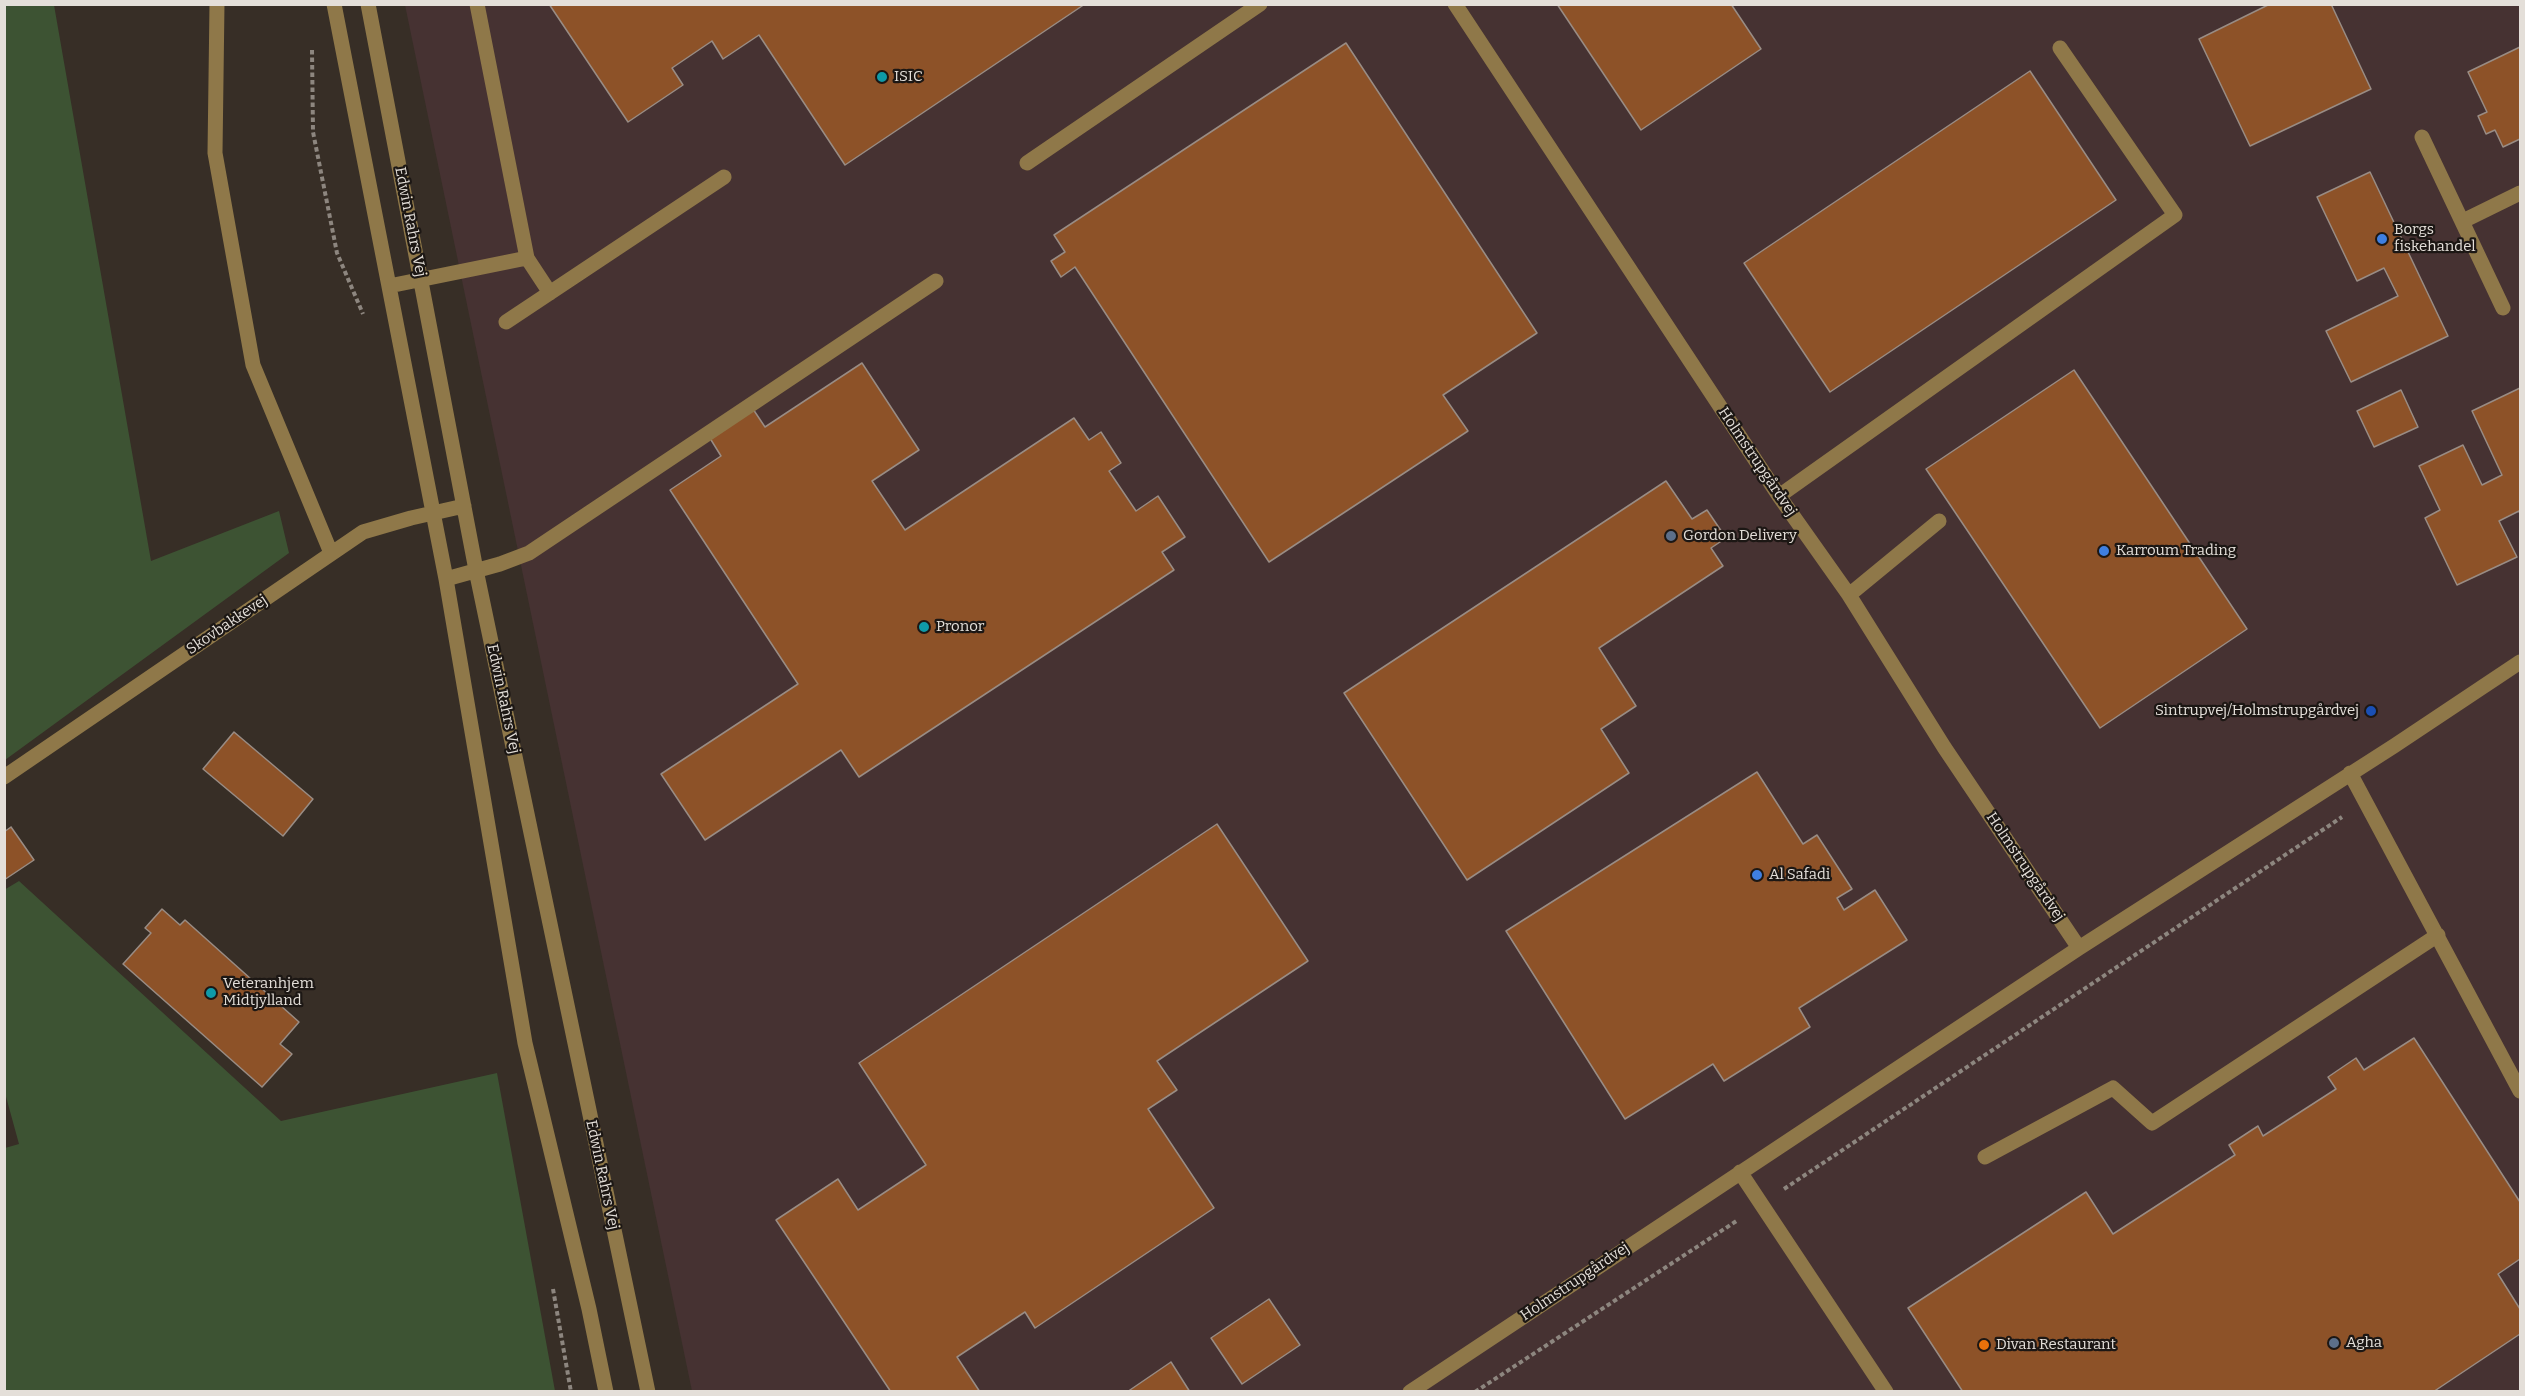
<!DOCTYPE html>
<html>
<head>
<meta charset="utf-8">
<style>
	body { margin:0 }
	#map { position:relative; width:2525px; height:1396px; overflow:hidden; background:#372e26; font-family:Bitter,serif }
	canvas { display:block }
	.frame { position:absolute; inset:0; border:6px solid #e4dfd9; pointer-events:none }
</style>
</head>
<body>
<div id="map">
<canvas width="2525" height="1396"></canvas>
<div class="frame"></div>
</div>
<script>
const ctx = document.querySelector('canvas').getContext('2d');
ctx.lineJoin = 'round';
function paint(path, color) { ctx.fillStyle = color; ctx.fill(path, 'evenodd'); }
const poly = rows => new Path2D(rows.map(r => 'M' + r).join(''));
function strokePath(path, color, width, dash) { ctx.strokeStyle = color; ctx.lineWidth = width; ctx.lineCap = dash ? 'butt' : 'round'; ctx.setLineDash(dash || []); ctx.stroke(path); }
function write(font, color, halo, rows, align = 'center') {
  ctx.font = font + ' Bitter,serif'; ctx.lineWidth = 4.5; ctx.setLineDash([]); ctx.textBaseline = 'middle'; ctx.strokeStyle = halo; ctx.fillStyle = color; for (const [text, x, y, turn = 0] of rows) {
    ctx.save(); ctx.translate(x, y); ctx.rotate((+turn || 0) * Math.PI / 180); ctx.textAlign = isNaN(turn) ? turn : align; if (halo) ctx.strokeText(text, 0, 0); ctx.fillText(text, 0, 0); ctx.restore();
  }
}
paint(poly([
	[405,5,2520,5,2520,1391,692,1391]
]), '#463232');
paint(poly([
	[5,4,54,5,151,561,279,511,289,553,5,760],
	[19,881,281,1121,497,1073,555,1391,5,1391,5,1148,19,1144,5,1093,4,890]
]), '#3d5333');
const building = poly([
	[549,4,1085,4,845,165,759,35,723,59,712,41,672,68,683,85,628,122,549,4],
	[1557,4,1731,4,1761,49,1641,130,1557,4],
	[2270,4,2331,4,2371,89,2250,146,2199,39,2270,4],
	[1346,43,1537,333,1443,395,1468,431,1269,562,1075,267,1061,277,1051,261,1065,252,1054,235,1346,43],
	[2520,47,2520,139,2503,147,2495,130,2486,134,2478,116,2487,112,2468,72,2520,47],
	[2030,71,2116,200,1830,392,1744,263,2030,71],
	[2370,172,2448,336,2351,382,2326,331,2398,296,2384,268,2357,281,2317,197,2370,172],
	[862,363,919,450,872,481,905,530,1074,418,1089,440,1101,432,1121,463,1109,471,1136,511,1158,496,1185,537,1162,552,1174,570,859,777,841,750,705,840,661,774,798,684,670,490,721,456,708,435,751,406,765,427,862,363],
	[2074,370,2247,629,2100,728,1926,469,2074,370],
	[2520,388,2520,514,2519,511,2499,521,2517,557,2457,585,2425,518,2440,510,2419,466,2463,445,2482,485,2502,475,2472,411,2520,388],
	[2401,390,2418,427,2374,447,2357,411,2401,390],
	[1666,481,1692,519,1707,510,1726,538,1711,548,1723,566,1599,648,1636,706,1601,729,1629,773,1467,880,1344,693,1666,481],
	[234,732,313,799,283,836,203,769,234,732],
	[1757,772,1803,844,1817,835,1852,889,1837,898,1844,910,1875,890,1907,940,1799,1008,1810,1027,1724,1081,1713,1064,1625,1119,1506,931,1757,772],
	[1217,824,1308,961,1157,1061,1177,1090,1148,1109,1214,1208,1035,1328,1025,1312,957,1357,980,1392,891,1392,776,1220,838,1179,858,1210,926,1165,859,1063,1217,824],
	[11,827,34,860,4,880,4,832,11,827],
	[162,909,180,925,185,920,299,1022,280,1044,292,1054,262,1087,123,964,151,933,145,928,162,909],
	[2414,1038,2520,1202,2520,1259,2498,1274,2520,1309,2520,1334,2433,1392,1963,1392,1908,1308,2086,1192,2113,1234,2235,1155,2229,1145,2258,1126,2263,1136,2336,1089,2328,1077,2356,1058,2364,1070,2414,1038],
	[1269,1299,1300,1345,1242,1384,1211,1338,1269,1299],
	[1171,1362,1190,1392,1127,1392,1171,1362]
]);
paint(building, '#8d5228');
strokePath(building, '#998c84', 1.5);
strokePath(poly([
	[312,50,313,132,337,253,363,314],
	[1784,1189,2342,817],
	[553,1289,571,1392],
	[1475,1392,1738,1220]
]), '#8d867f', 4, [4.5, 3]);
strokePath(poly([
	[217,4,215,153,253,365,331,553],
	[334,4,446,579,525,1043,589,1309,606,1392],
	[368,4,476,570,648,1392],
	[477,4,527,258],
	[1455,4,1779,496,1849,595,1944,747,2079,948],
	[2422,137,2503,308],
	[1027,163,1260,4],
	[2463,221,2520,193],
	[389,286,527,258,550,293],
	[506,322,724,177],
	[1779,496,2175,215,2060,48],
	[446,579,500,564,529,553,936,281],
	[1849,595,1939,521],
	[2350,773,2520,1091],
	[4,777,363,532,411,518,464,506],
	[1985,1157,2113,1088,2152,1123,2438,935],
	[1740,1172,1886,1392],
	[1410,1392,2079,948,2394,746,2520,662]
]), '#8f7849', 15);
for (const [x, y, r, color] of [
	[882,77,6,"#0f9aa8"],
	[2382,239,6,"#3f7fe0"],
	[1671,536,6,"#5c6f8a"],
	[2104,551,6,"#3f7fe0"],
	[924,627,6,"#0f9aa8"],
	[2371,711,6,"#1a4fb4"],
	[1757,875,6,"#3f7fe0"],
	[211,993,6,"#0f9aa8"],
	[2334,1343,6,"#5c6f8a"],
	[1984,1345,6,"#e8710a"]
]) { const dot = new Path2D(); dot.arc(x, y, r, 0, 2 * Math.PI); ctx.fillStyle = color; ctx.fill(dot); strokePath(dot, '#1c1714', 2); }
write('15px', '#e4dfd9', '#1c1714', [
	["ISIC",894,77],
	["Borgs",2394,230],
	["fiskehandel",2394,247],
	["Gordon Delivery",1683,536],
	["Karroum Trading",2116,551],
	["Pronor",936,627],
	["Sintrupvej/Holmstrupgårdvej",2359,711,"right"],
	["Al Safadi",1769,875],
	["Veteranhjem",223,984],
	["Midtjylland",223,1001],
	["Agha",2346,1343],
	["Divan Restaurant",1996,1345]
], 'left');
write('15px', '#e4dfd9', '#1c1714', [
	["Edwin Rahrs Vej",410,222,79],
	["Holmstrupgårdvej",1757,462,56],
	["Skovbakkevej",227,625,-34],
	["Edwin Rahrs Vej",503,699,78],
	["Holmstrupgårdvej",2025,867,56],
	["Edwin Rahrs Vej",602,1175,78],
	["Holmstrupgårdvej",1575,1282,-34]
]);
</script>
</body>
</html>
